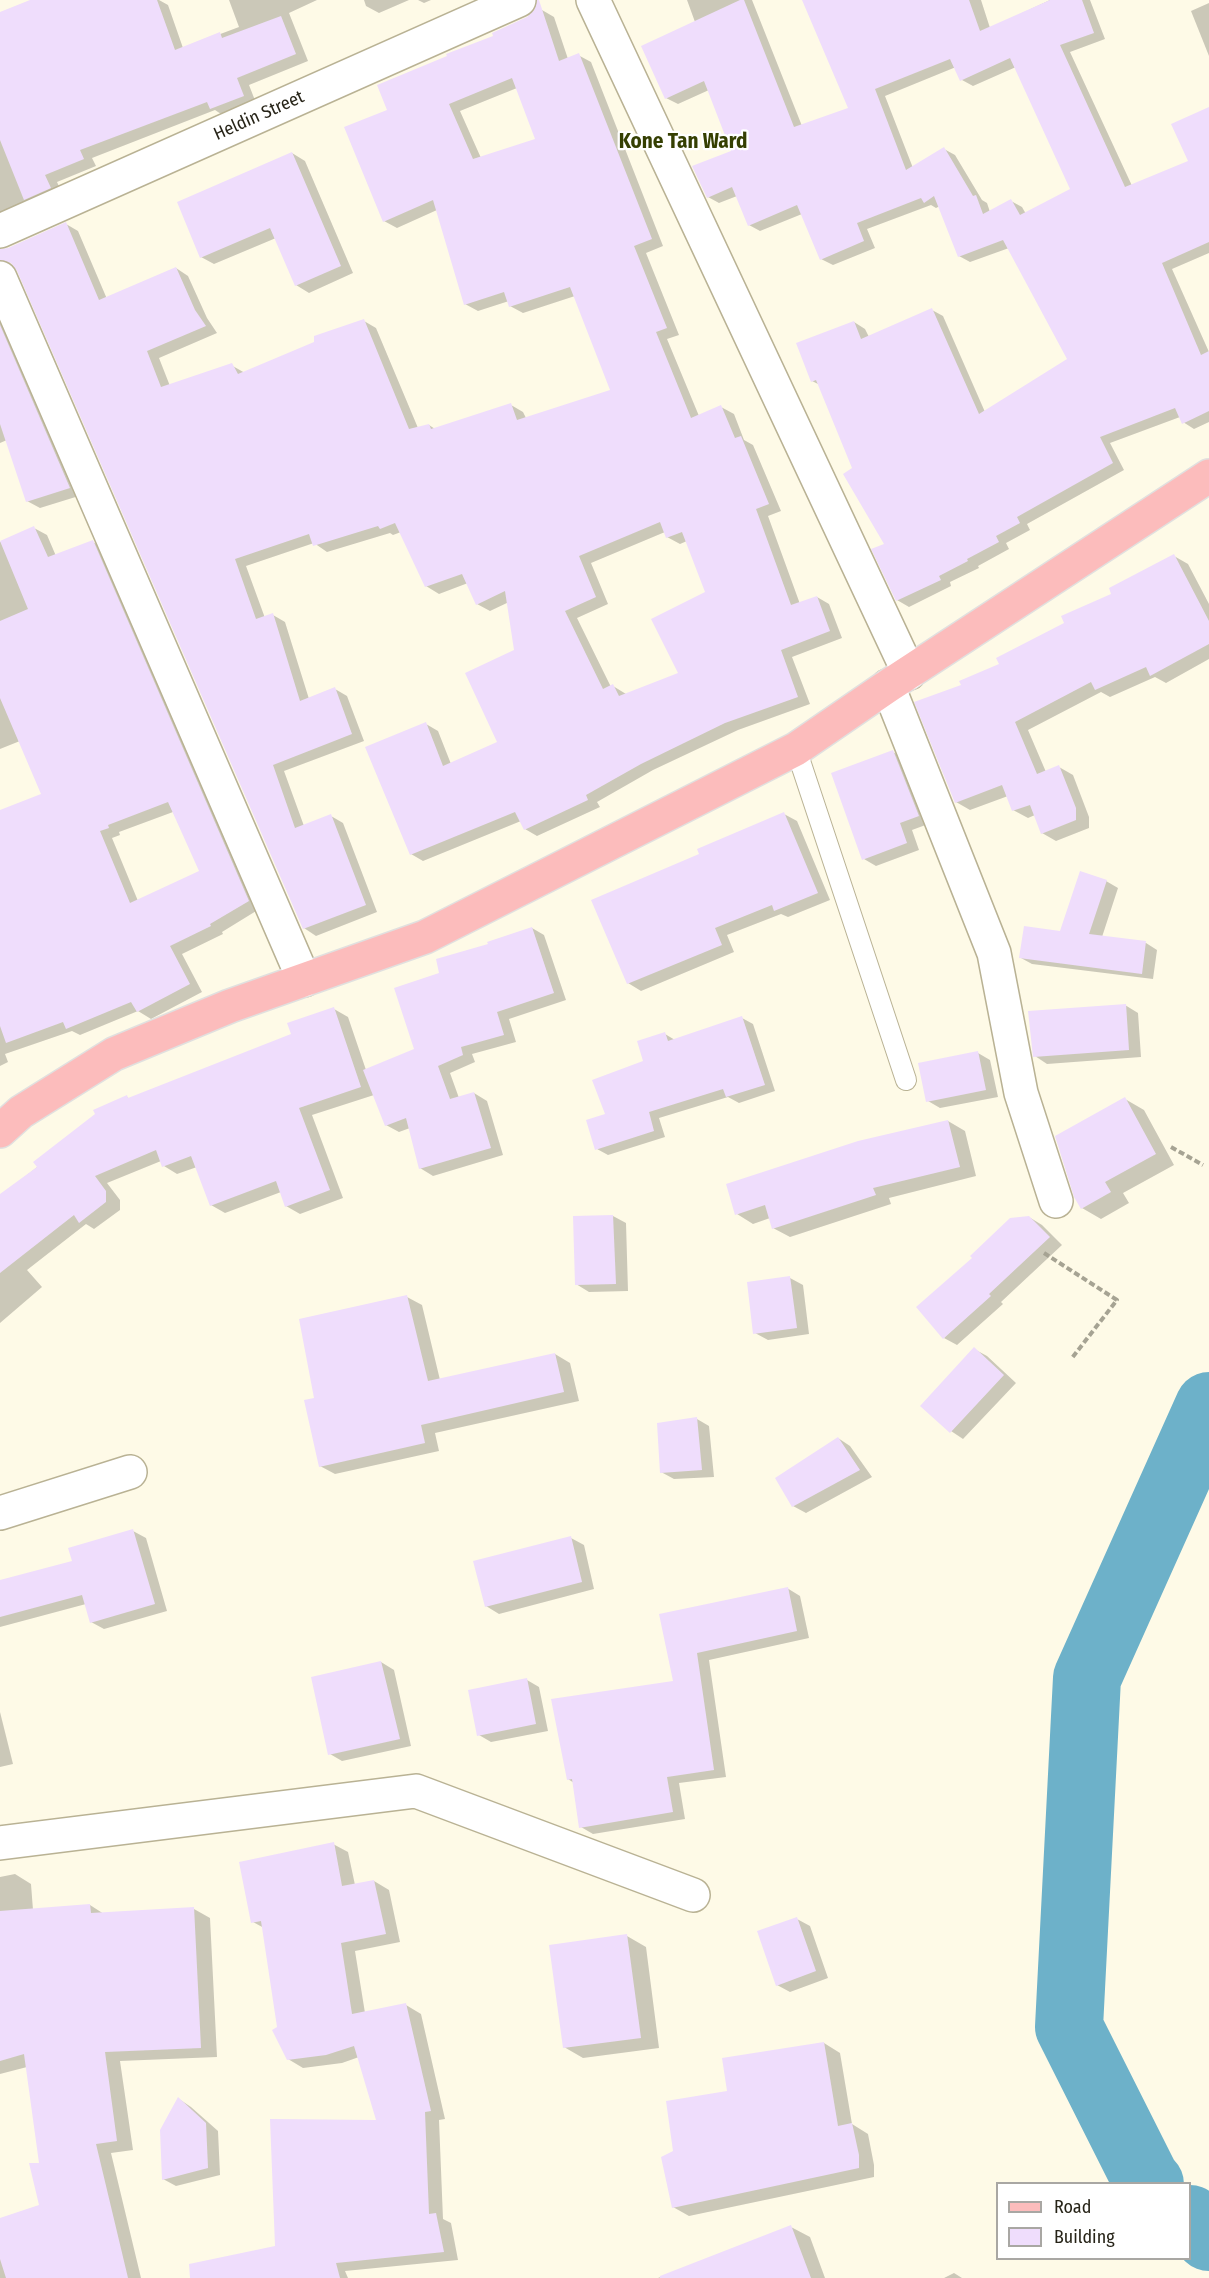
<!DOCTYPE html>
<html>
<head>
<meta charset="utf-8">
<style>
	body { margin:0 }
	#map { position:relative; width:1209px; height:2278px; overflow:hidden; background:#fefae7; font-family:"Fira Sans Condensed",sans-serif }
	canvas { display:block }
	.legend { position:absolute; left:996px; top:2182px; width:195px; height:78px; box-sizing:border-box; background:#fff; border:2px solid #a9a7a3; margin:0; padding:8px 10px; list-style:none; font-size:18px; color:#272418 }
	.legend li { display:flex; align-items:center; gap:12px; height:30px }
	.legend b { width:30px; border:2px solid #a9a7a3 }
</style>
</head>
<body>
<div id="map">
<canvas width="1209" height="2278"></canvas>
<ul class="legend">
<li><b style="height:8px;background:#fcbcbc"></b>Road</li>
<li><b style="height:16px;background:#efddfc"></b>Building</li>
</ul>
</div>
<script>
const ctx = document.querySelector('canvas').getContext('2d');
ctx.lineJoin = 'round';
function paint(path, color) { ctx.fillStyle = color; ctx.fill(path, 'evenodd'); }
const poly = rows => new Path2D(rows.map(r => 'M' + r).join(''));
function strokePath(path, color, width, dash) { ctx.strokeStyle = color; ctx.lineWidth = width; ctx.lineCap = dash ? 'butt' : 'round'; ctx.setLineDash(dash || []); ctx.stroke(path); }
function write(font, color, halo, rows, align = 'center') {
  ctx.font = font + ' "Fira Sans Condensed",sans-serif'; ctx.lineWidth = 4.5; ctx.setLineDash([]); ctx.textBaseline = 'middle'; ctx.strokeStyle = halo; ctx.fillStyle = color; for (const [text, x, y, turn = 0] of rows) {
    ctx.save(); ctx.translate(x, y); ctx.rotate((+turn || 0) * Math.PI / 180); ctx.textAlign = isNaN(turn) ? turn : align; if (halo) ctx.strokeText(text, 0, 0); ctx.fillText(text, 0, 0); ctx.restore();
  }
}
paint(poly([
	[34,0,159,0,168,5,183,48,239,27,229,0,317,0,289,13,308,61,249,85,256,103,224,116,215,110,92,158,96,166,57,182,63,195,0,222,0,14],
	[364,0,409,0,379,13,366,6],
	[418,0,431,0,424,3],
	[687,0,752,0,802,126,850,108,804,0,981,0,990,28,1050,0,1090,0,1105,39,1070,52,1140,203,1209,178,1209,253,1172,269,1209,352,1209,422,1194,429,1183,422,1180,417,1110,443,1124,470,1027,524,1030,530,1006,543,1009,549,978,566,979,568,950,582,951,586,909,607,897,600,886,544,820,385,812,381,854,322,865,329,869,337,932,310,943,316,985,412,1069,360,1009,248,970,262,959,256,940,206,936,208,931,205,867,229,875,248,833,265,821,259,802,214,760,231,749,225,737,196,719,203,708,197,733,152,709,90,678,104,666,98,695,22],
	[956,67,962,80,973,86,1016,67,1072,189,1026,214,1022,207,1011,201,990,212,987,203,982,200,955,155,944,149,913,168,885,96],
	[1209,3,1209,56,1191,11],
	[542,10,554,17,568,59,578,55,591,62,663,246,646,253,679,335,667,339,699,416,721,407,734,414,744,440,753,445,781,511,768,516,800,604,817,597,829,604,842,638,792,657,810,704,738,730,653,770,597,802,600,807,537,836,525,829,521,821,423,861,411,854,426,724,438,731,451,764,499,743,516,651,509,602,490,611,477,604,468,583,439,594,426,586,401,532,393,535,390,533,327,552,314,543,246,566,265,618,273,615,285,622,309,699,335,689,347,696,364,741,284,771,304,826,331,816,343,823,377,912,316,936,304,928,66,224,78,231,107,299,176,268,188,276,207,318,217,333,159,358,170,386,231,365,245,373,364,321,376,328,418,428,429,425,435,429,511,405,523,412,526,418,612,391,575,296,523,313,510,306,509,301,478,311,465,304,437,210,397,228,384,221,389,110,495,37],
	[517,88,537,140,481,158,460,111],
	[665,532,667,537,680,544,687,541,707,593,680,674,626,694,613,686,611,687,577,618,608,604,591,563],
	[292,153,305,161,353,273,309,293,296,285,276,238,214,264,201,257],
	[0,322,10,328,82,495,40,508,27,501,7,440,0,443],
	[34,528,47,535,56,556,93,542,106,549,261,908,222,932,223,934,182,954,202,992,151,1019,138,1011,80,1035,72,1031,5,1054,8,1062,0,1066,0,812,43,795,20,741,0,749,0,542],
	[173,812,201,872,138,901,112,838,120,835,119,832],
	[1174,556,1188,564,1209,604,1209,659,1166,683,1155,677,1110,697,1101,692,1028,730,1046,772,1059,767,1073,775,1089,817,1089,828,1056,841,1042,833,1035,815,1028,818,1013,810,1008,796,970,810,956,802,963,685,1001,664],
	[893,752,906,759,931,823,912,830,919,850,876,866,864,859],
	[784,814,797,821,830,900,788,917,781,914,727,935,734,952,641,991,628,983,701,855],
	[1106,881,1118,888,1102,937,1146,943,1157,950,1153,979,1032,964,1021,958,1061,932],
	[532,928,544,935,566,1000,509,1019,516,1042,472,1054,475,1062,450,1073,459,1098,474,1093,487,1101,503,1155,433,1176,420,1168,410,1128,399,1132,386,1125,374,1095,312,1115,343,1198,300,1214,286,1206,281,1192,225,1213,211,1205,197,1167,177,1174,164,1166,161,1161,107,1183,120,1200,120,1210,94,1229,86,1224,27,1270,42,1287,0,1323,0,1196,127,1097,130,1099,292,1035,334,1009,348,1017,366,1070,415,1050,441,974,490,945],
	[1125,1005,1138,1013,1141,1057,1047,1064,1035,1056],
	[742,1018,753,1024,775,1091,739,1103,728,1097,659,1118,665,1137,608,1155,597,1149,607,1115,665,1034,675,1040],
	[978,1053,990,1060,998,1097,940,1108,928,1101],
	[1125,1099,1144,1110,1174,1165,1123,1193,1129,1203,1101,1219,1082,1208],
	[948,1121,965,1131,976,1176,889,1198,891,1204,790,1237,773,1228,770,1218,753,1224,737,1214],
	[613,1216,626,1223,628,1291,589,1292,576,1284,574,1218],
	[1029,1217,1042,1225,1062,1245,1001,1302,1003,1304,957,1345,944,1338],
	[790,1278,803,1285,809,1334,768,1340,755,1333],
	[407,1297,422,1305,440,1380,555,1354,570,1363,579,1401,435,1433,439,1451,335,1474,320,1466,316,1399],
	[974,1349,987,1356,1016,1383,963,1439,951,1431],
	[697,1419,709,1426,714,1477,674,1479,661,1472],
	[838,1438,850,1446,872,1477,806,1513,793,1506],
	[133,1531,146,1538,167,1611,104,1629,91,1622,86,1604,0,1627,0,1581,74,1562],
	[571,1538,584,1545,594,1589,499,1614,486,1606],
	[787,1588,800,1596,809,1638,709,1660,726,1777,679,1783,685,1819,593,1834,581,1827,574,1783,568,1779,675,1682,661,1615],
	[381,1662,394,1670,411,1746,342,1761,330,1754],
	[527,1680,539,1687,548,1731,491,1742,479,1735],
	[0,1712,13,1764,0,1767],
	[333,1844,348,1852,355,1885,374,1881,389,1890,400,1942,355,1951,365,2013,406,2005,421,2014,445,2119,439,2120,443,2219,451,2223,458,2260,345,2271,348,2278,209,2278,277,2248,378,2121,359,2057,342,2063,303,2068,288,2059,279,2028,264,1928,253,1922],
	[15,1874,31,1884,33,1910,90,1905,104,1914,194,1909,210,1918,217,2057,120,2061,133,2150,111,2153,141,2278,0,2278,0,2220,40,2206,41,2164,27,2067,0,2074,0,1877],
	[797,1919,810,1926,828,1978,790,1992,777,1985],
	[627,1936,646,1947,659,2048,583,2058,564,2047],
	[824,2043,840,2053,852,2124,868,2134,874,2165,874,2177,689,2216,673,2207,675,2152,729,2092],
	[179,2099,191,2107,218,2131,220,2175,176,2186,163,2179],
	[791,2227,810,2237,825,2278,658,2278],
	[954,2273,962,2278,944,2278]
]), '#0003');
strokePath(poly([
	[1150,2184,1146,2180,1069,2027,1087,1678,1209,1406],
	[1190,2219,1209,2237]
]), '#6db1c9', 68);
paint(poly([
	[30,0,157,0,175,50,220,32,222,38,281,16,296,54,237,78,244,96,210,109,207,102,80,150,84,159,45,175,51,188,24,200,0,140,0,12],
	[537,0,539,0,559,61,579,53,652,239,634,246,667,328,656,332,691,418,721,405,735,438,741,436,769,504,756,509,791,605,817,596,830,631,781,650,798,697,725,723,641,764,586,795,588,800,524,830,515,812,410,855,365,747,426,722,443,766,497,742,465,673,514,650,505,591,476,605,462,574,425,587,395,523,380,529,378,526,313,546,309,534,235,559,256,619,273,613,300,701,335,687,352,734,273,765,295,828,331,814,366,905,303,929,17,271,11,263,0,260,0,249,8,248,66,222,99,300,176,267,195,310,206,326,147,351,161,387,232,363,238,374,314,342,314,336,364,319,409,429,429,424,431,429,511,403,517,420,610,390,570,287,509,307,504,292,464,305,433,200,383,222,344,127,387,110,377,85,447,56,446,54,493,36,492,33,527,17,534,10],
	[512,78,535,139,473,159,449,104],
	[660,522,666,538,682,532,705,592,651,619,678,673,619,696,613,684,603,689,565,611,596,597,579,556],
	[740,0,744,0,794,127,848,108,802,0,969,0,980,31,1050,0,1082,0,1094,33,1060,45,1125,187,1188,161,1171,124,1209,107,1209,242,1162,263,1201,355,1209,351,1209,411,1182,424,1175,408,1100,437,1113,463,1017,517,1020,523,996,536,999,542,967,559,968,561,939,576,941,580,896,601,871,549,884,544,843,474,852,468,816,380,811,382,796,343,854,321,861,339,932,308,979,414,1067,359,1003,240,958,257,934,196,924,203,921,198,857,223,864,241,820,260,797,205,748,226,732,187,707,198,692,166,731,151,704,81,665,99,641,46],
	[1010,58,1070,189,1020,215,1011,199,983,214,976,195,973,196,944,147,906,170,875,89,950,59,960,81],
	[292,152,341,266,295,286,270,228,200,258,177,202],
	[0,325,70,488,26,502,0,424],
	[34,526,48,557,93,540,249,901,210,924,211,926,170,946,190,984,137,1012,131,1002,66,1029,63,1022,6,1043,0,1026,0,810,41,794,0,698,0,621,28,609,0,541],
	[168,802,199,871,130,903,100,831,109,828,108,825],
	[1174,554,1209,621,1209,644,1150,676,1146,667,1095,690,1091,682,1015,722,1037,774,1059,765,1076,808,1076,820,1041,834,1030,805,1012,811,1002,785,955,803,914,702,961,685,959,681,999,664,996,658,1064,623,1061,616,1111,594,1109,588],
	[893,750,919,816,900,823,907,843,862,860,831,773],
	[784,812,818,893,774,911,772,905,715,928,722,945,627,984,591,900,699,854,697,849],
	[1080,871,1107,880,1089,934,1146,941,1142,974,1019,958,1024,926,1060,931],
	[532,927,554,993,497,1012,504,1035,461,1047,463,1055,438,1066,450,1099,474,1092,491,1148,419,1169,406,1118,385,1126,363,1070,414,1049,394,988,439,973,436,959,488,944,487,942],
	[1126,1004,1129,1050,1033,1057,1028,1011],
	[334,1007,361,1087,299,1108,330,1190,285,1207,276,1181,210,1206,191,1156,162,1167,156,1150,95,1176,106,1191,106,1202,79,1223,74,1215,0,1273,0,1194,37,1167,33,1162,95,1114,93,1110,127,1095,128,1098,291,1034,287,1023],
	[742,1016,765,1085,726,1097,723,1089,649,1112,654,1131,595,1150,586,1120,605,1114,592,1080,643,1061,637,1041,665,1032,668,1041],
	[978,1051,986,1090,926,1102,918,1063],
	[1125,1097,1156,1154,1105,1182,1111,1192,1081,1209,1074,1197,1055,1136],
	[948,1120,960,1167,873,1188,876,1195,772,1229,765,1205,735,1215,726,1184,858,1141],
	[613,1215,616,1284,575,1285,573,1216],
	[1029,1216,1050,1237,989,1294,991,1296,943,1339,916,1307,972,1258,970,1256,1010,1218],
	[790,1276,797,1328,753,1334,747,1282],
	[407,1295,428,1381,555,1353,564,1392,421,1425,425,1443,319,1467,304,1400,314,1398,299,1319],
	[974,1347,1004,1375,950,1433,920,1406],
	[697,1417,702,1470,660,1473,657,1423],
	[838,1437,860,1470,792,1507,775,1478],
	[133,1529,155,1604,90,1623,82,1595,0,1617,0,1580,72,1561,68,1548],
	[571,1536,582,1582,485,1607,473,1561],
	[788,1587,797,1631,697,1653,714,1770,667,1777,673,1812,579,1828,572,1779,567,1780,551,1699,673,1681,659,1614],
	[381,1661,400,1739,328,1755,311,1677],
	[527,1678,536,1724,477,1736,468,1690],
	[334,1842,342,1886,374,1880,386,1934,341,1943,352,2014,406,2003,431,2111,425,2112,429,2214,436,2213,444,2252,336,2263,340,2278,190,2278,189,2264,275,2246,270,2119,376,2120,354,2046,326,2055,287,2060,272,2030,277,2027,261,1921,251,1923,239,1862],
	[90,1904,91,1913,194,1907,201,2048,105,2052,117,2141,96,2144,128,2278,6,2278,0,2259,0,2218,39,2205,29,2163,39,2163,24,2054,0,2061,0,1911],
	[797,1917,816,1971,776,1986,757,1931],
	[627,1934,641,2038,563,2048,549,1945],
	[824,2042,838,2126,852,2123,859,2155,859,2168,672,2208,661,2157,673,2151,666,2101,727,2091,722,2058],
	[178,2097,206,2123,208,2168,162,2180,160,2130],
	[791,2225,811,2278,660,2278,660,2276]
]), '#efddfc');
const lane = poly([
	[796,749,906,1080]
]);
const street = poly([
	[593,0,909,673],
	[0,231,519,0],
	[0,278,304,980],
	[888,686,994,953,1021,1093,1056,1201],
	[0,1513,130,1472],
	[0,1843,416,1791,693,1895]
]);
const primary = poly([
	[0,1131,21,1112,114,1054,230,1006,425,937,796,749,888,686,1209,476]
]);
strokePath(lane, '#b9b294', 22);
strokePath(street, '#b9b294', 36);
strokePath(primary, '#e1e0df', 36);
strokePath(poly([
	[1171,1147,1203,1165],
	[1044,1253,1117,1300,1072,1358]
]), '#a6a393', 4, [6, 3]);
strokePath(lane, '#fff', 20);
strokePath(street, '#fff', 33);
strokePath(primary, '#fcbcbc', 33);
write('18px', '#272418', '#fff', [
	["Heldin Street",259,116,-24]
]);
write('bold 21px', '#353f02', '#fff', [
	["Kone Tan Ward",683,142]
]);
</script>
</body>
</html>
